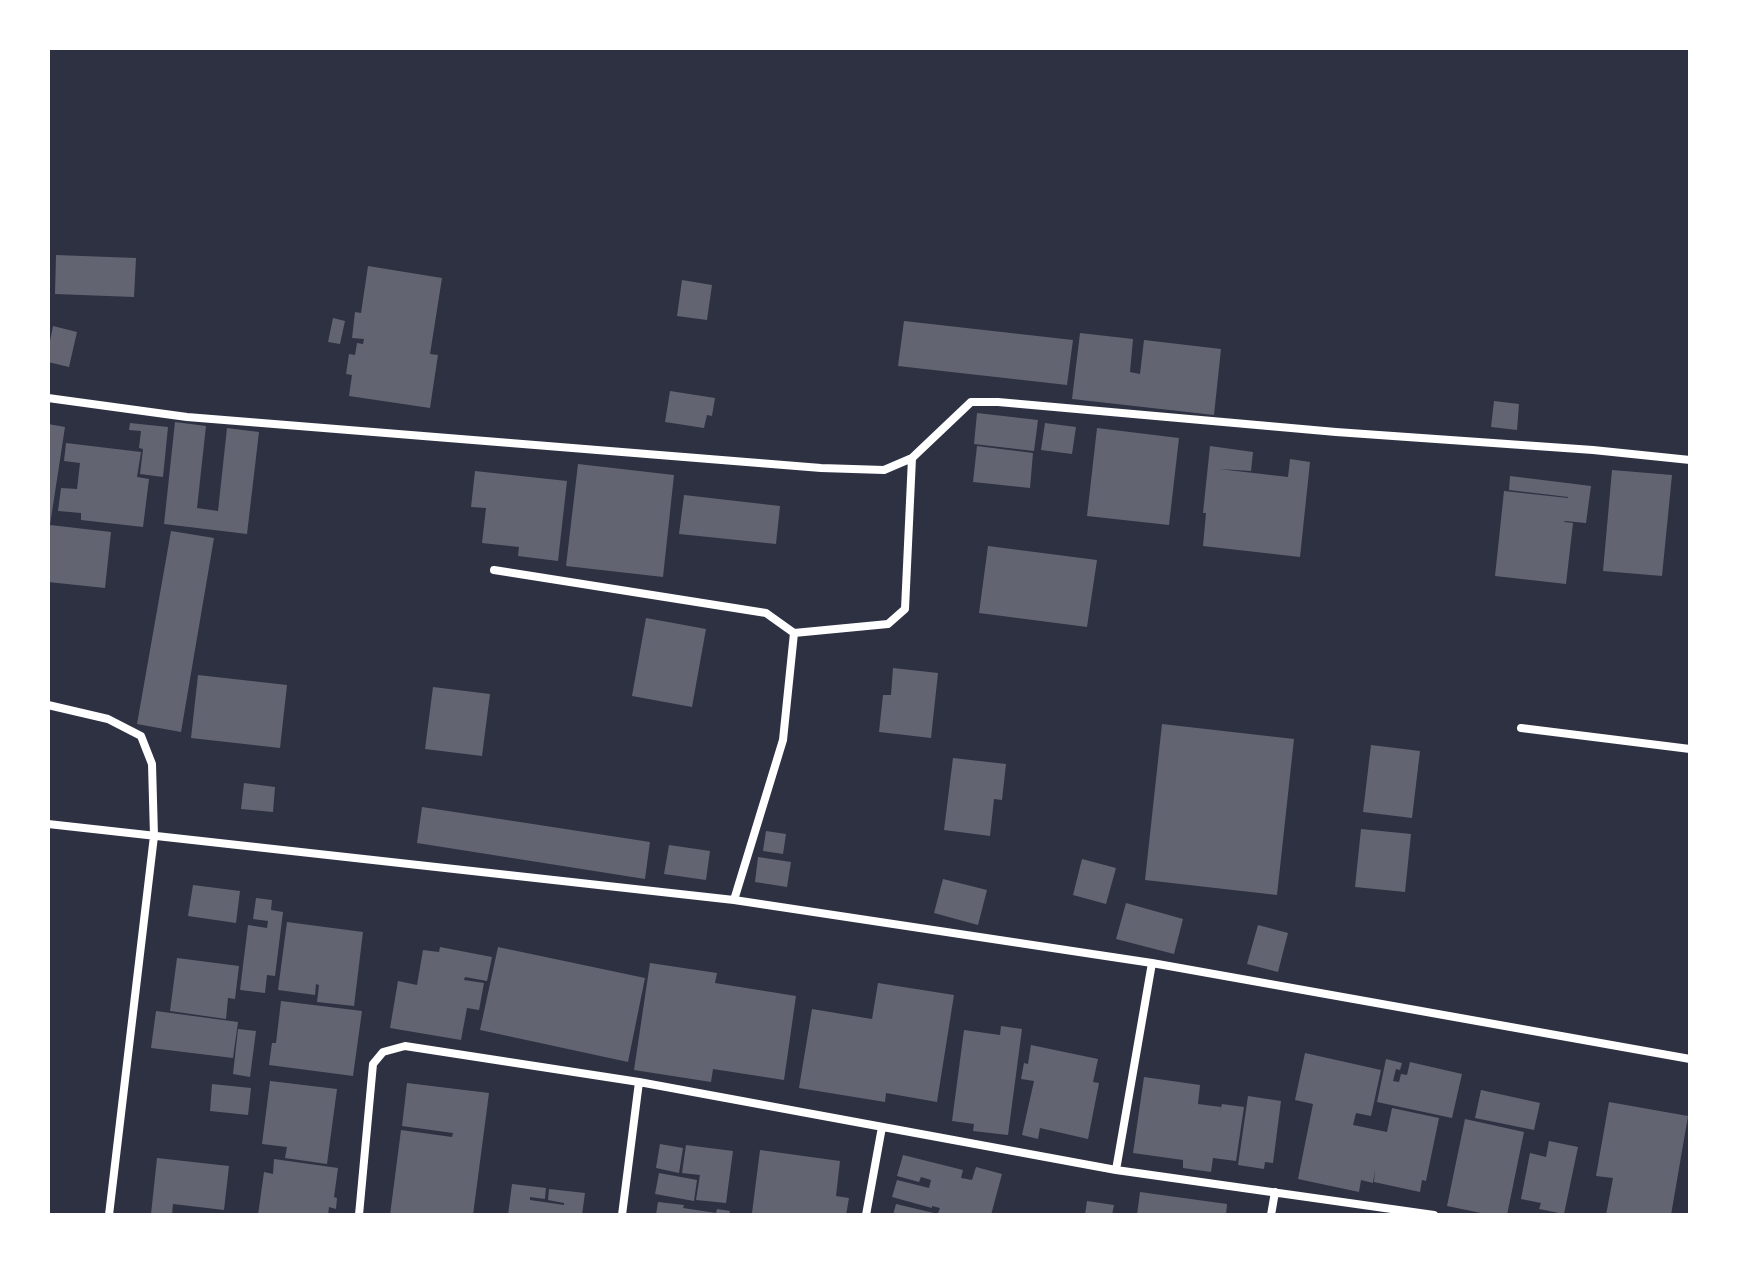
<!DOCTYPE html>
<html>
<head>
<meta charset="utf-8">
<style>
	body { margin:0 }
	#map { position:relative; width:1738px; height:1263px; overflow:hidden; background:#2d3142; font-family:Inter,sans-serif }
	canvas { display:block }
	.frame { position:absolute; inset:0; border:50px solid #fff; pointer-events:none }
</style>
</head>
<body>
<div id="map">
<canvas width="1738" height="1263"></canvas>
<div class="frame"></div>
</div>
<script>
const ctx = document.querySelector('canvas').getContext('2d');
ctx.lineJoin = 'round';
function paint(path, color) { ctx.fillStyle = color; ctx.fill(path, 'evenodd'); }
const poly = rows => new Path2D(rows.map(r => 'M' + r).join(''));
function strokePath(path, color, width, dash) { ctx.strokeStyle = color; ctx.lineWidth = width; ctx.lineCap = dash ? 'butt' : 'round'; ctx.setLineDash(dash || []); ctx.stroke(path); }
paint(poly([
	[56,255,136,258,134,297,55,294],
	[368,266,442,278,430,354,438,355,430,408,349,396,352,375,346,374,349,354,355,355,357,343,363,344,364,339,352,338,355,312,361,313],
	[682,280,712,285,707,320,677,316],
	[333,318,345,321,340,344,328,342],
	[904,321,1073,340,1067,385,898,366],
	[53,326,77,332,69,367,48,362,48,351],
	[1080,333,1133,339,1130,372,1140,374,1144,340,1221,349,1214,415,1072,399],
	[670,391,715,398,712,416,707,415,704,428,665,422],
	[1494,401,1519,404,1517,430,1491,427],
	[977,413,1038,420,1034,451,974,444],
	[175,422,206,426,197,508,218,511,227,428,259,432,247,534,164,524],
	[130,423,168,427,163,477,140,474,143,449,139,448,141,431,129,430],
	[1045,423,1076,427,1072,454,1041,450],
	[48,424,65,427,50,525,111,532,105,588,48,582],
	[1097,428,1179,438,1169,525,1087,516],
	[66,443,141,452,137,477,149,479,143,527,81,520,81,513,58,511,61,488,77,489,80,463,64,461],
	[977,446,1033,453,1030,488,973,482],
	[1210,446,1253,452,1251,471,1219,469,1288,477,1290,459,1310,462,1300,557,1203,546,1206,513,1203,513],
	[578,464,674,475,663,577,566,566],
	[1612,470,1672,475,1662,576,1603,571],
	[475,471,567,481,558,561,518,556,519,547,482,543,486,508,471,507],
	[1510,476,1591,486,1586,523,1565,521,1564,522,1573,523,1566,584,1495,576,1504,491,1568,498,1568,497,1509,490],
	[684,495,780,506,776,544,679,534],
	[171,531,214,538,181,732,137,724],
	[988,546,1097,560,1087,627,979,613],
	[646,618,706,629,692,707,632,696],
	[893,668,938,673,931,738,879,732,883,695,891,695],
	[198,675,287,685,280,748,191,738],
	[433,687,490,694,482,756,425,749],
	[1162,724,1294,739,1277,895,1145,880],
	[1371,745,1420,751,1412,818,1363,812],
	[953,758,1006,764,1002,800,994,799,990,836,944,830],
	[244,783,275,787,273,812,241,809],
	[422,807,650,842,645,879,417,843],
	[1361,829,1411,834,1405,892,1355,887],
	[766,831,786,834,783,854,763,851],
	[669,845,710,851,706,880,664,874],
	[758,857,791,862,787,887,755,882],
	[1082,859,1116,868,1106,904,1073,895],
	[943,879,987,890,978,925,934,913],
	[193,885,240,891,236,923,188,916],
	[256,898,272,900,271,910,283,912,275,976,267,975,265,993,240,990,248,925,267,928,268,921,253,919],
	[1126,903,1183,919,1174,954,1116,939],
	[287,922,363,932,354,1006,317,1002,319,985,316,984,315,995,278,990],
	[1258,925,1288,933,1278,972,1247,964],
	[440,947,492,957,487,981,465,977,464,980,484,983,479,1010,467,1008,461,1040,390,1028,398,981,417,985,423,950,439,952],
	[498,947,645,978,628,1062,480,1030],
	[177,958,239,966,235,999,228,998,226,1019,170,1011],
	[650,963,717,973,715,983,796,996,784,1080,713,1069,711,1082,634,1070],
	[878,983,954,995,937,1102,886,1093,885,1102,799,1088,812,1009,872,1019],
	[281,1001,362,1011,353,1076,269,1065,272,1043,276,1043],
	[156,1011,238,1022,233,1058,151,1048],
	[1001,1026,1022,1029,1008,1135,973,1131,974,1124,952,1121,964,1030,1000,1035],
	[238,1029,256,1031,250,1077,233,1074],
	[1031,1045,1098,1059,1093,1082,1099,1083,1088,1139,1040,1128,1038,1139,1022,1135,1034,1081,1021,1079,1024,1063,1028,1064],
	[1305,1053,1381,1070,1371,1116,1356,1113,1353,1125,1387,1132,1392,1108,1439,1118,1426,1181,1422,1180,1420,1192,1374,1182,1375,1170,1373,1183,1361,1180,1359,1192,1298,1179,1313,1104,1295,1100],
	[1386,1059,1402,1063,1400,1070,1396,1069,1393,1081,1399,1082,1401,1074,1407,1075,1410,1062,1462,1074,1452,1118,1377,1102],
	[1144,1077,1200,1085,1198,1104,1221,1107,1219,1115,1222,1104,1244,1107,1236,1161,1213,1158,1211,1172,1183,1168,1183,1160,1133,1153],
	[270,1081,337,1089,327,1164,285,1158,287,1147,262,1144],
	[407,1083,489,1093,473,1215,390,1215,401,1130,452,1137,453,1133,402,1126],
	[212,1084,251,1088,248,1115,210,1111],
	[1481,1090,1540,1103,1534,1130,1475,1118],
	[1248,1096,1281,1101,1273,1163,1265,1162,1264,1169,1238,1165],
	[1609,1102,1688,1116,1671,1215,1606,1215,1613,1178,1596,1176],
	[1465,1119,1524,1132,1507,1215,1491,1215,1447,1206],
	[1549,1141,1578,1147,1564,1214,1539,1209,1541,1203,1521,1199,1530,1153,1546,1157],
	[660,1144,683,1148,679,1173,656,1168],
	[686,1145,733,1151,726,1203,696,1200,700,1175,682,1173],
	[760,1150,840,1161,836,1196,849,1198,846,1215,768,1215,752,1213],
	[903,1155,963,1170,961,1178,972,1180,976,1167,1002,1174,991,1215,948,1215,938,1213,940,1208,932,1206,932,1208,892,1197,897,1180,929,1188,931,1180,921,1177,919,1182,897,1176],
	[157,1158,229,1166,224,1210,173,1204,172,1215,151,1214],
	[274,1159,338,1168,334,1197,337,1198,336,1209,329,1207,328,1215,258,1215,264,1172,273,1174],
	[659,1173,697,1180,694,1201,655,1194],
	[512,1184,546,1188,545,1199,530,1197,530,1200,564,1205,564,1203,548,1200,549,1189,585,1193,582,1215,508,1215],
	[1140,1192,1227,1204,1226,1215,1137,1215],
	[1087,1201,1114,1205,1112,1215,1085,1215],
	[658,1202,684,1205,683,1208,716,1213,717,1209,730,1211,729,1215,656,1215],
	[896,1204,938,1214,938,1215,893,1215]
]), '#626471');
strokePath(poly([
	[48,398,187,417,821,468,884,470,912,458,971,402,998,402,1336,432,1593,450,1690,460],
	[494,570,766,613,794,633,783,740,734,900],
	[794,633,888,624,905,609,912,458],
	[48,705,108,719,141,736,152,764,154,836,109,1215],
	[1521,728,1690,749],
	[48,824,734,900,1152,963,1690,1059],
	[1116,1170,1152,963],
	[359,1215,373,1064,383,1052,405,1046,639,1082,1116,1170,1434,1215],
	[622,1215,639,1082],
	[866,1215,882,1127],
	[1271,1215,1275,1192]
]), '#fff', 8);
</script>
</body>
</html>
